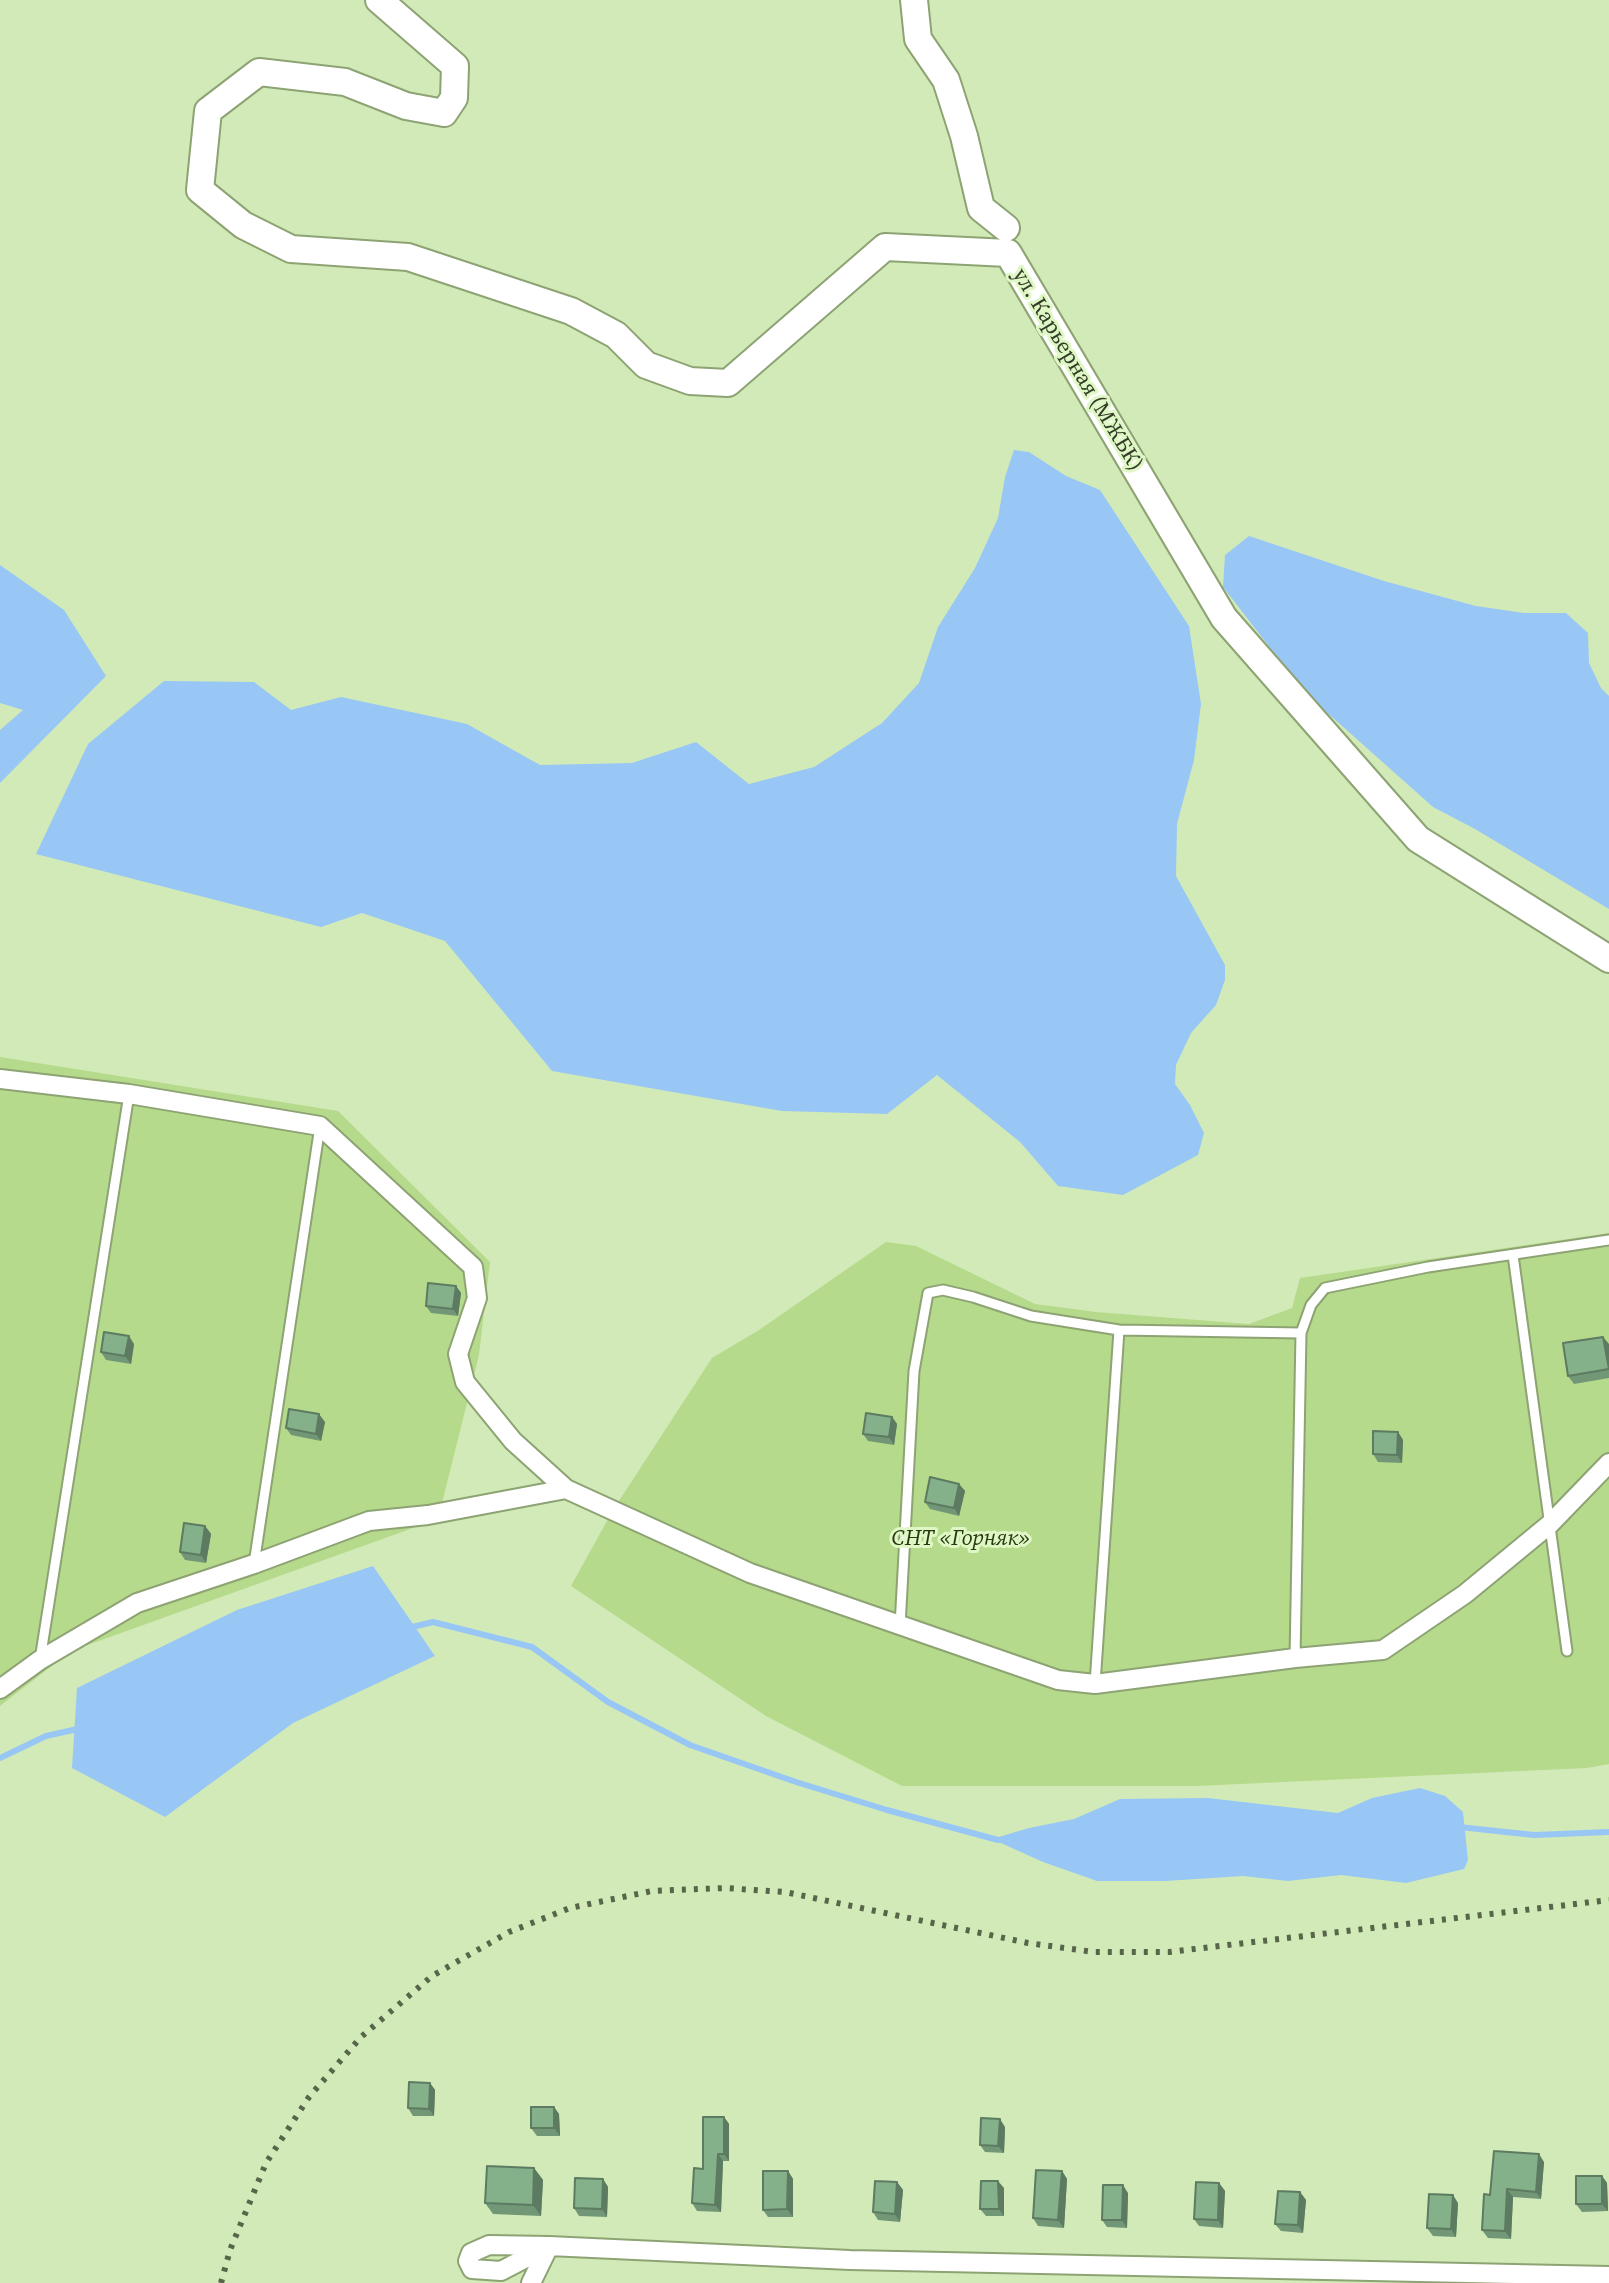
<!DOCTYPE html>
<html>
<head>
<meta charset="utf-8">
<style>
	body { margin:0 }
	canvas { display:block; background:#d2eab7 }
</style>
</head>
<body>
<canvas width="1609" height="2283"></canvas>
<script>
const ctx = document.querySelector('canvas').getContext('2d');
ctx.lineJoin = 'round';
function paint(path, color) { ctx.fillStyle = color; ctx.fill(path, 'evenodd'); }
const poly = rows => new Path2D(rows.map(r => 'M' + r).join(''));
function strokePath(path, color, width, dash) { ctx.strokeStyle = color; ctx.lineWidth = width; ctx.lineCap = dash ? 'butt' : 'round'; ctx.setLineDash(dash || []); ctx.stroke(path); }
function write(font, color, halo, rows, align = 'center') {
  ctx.font = font + ' "Source Serif 4",serif'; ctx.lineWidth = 6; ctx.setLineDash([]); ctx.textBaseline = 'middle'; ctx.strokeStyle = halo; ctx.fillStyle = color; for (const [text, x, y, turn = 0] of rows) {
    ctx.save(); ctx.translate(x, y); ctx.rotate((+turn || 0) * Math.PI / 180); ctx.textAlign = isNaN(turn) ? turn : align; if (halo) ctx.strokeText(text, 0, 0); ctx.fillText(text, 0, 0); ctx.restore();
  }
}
paint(poly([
	[0,1057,338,1111,490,1262,479,1355,438,1519,71,1651,0,1706],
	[1609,1233,1609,1764,1587,1768,1197,1786,902,1786,766,1716,571,1586,613,1510,712,1358,759,1330,886,1242,916,1246,1035,1304,1096,1312,1249,1324,1292,1308,1300,1278]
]), '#b6da8b');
paint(poly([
	[1014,450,1029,452,1066,476,1100,490,1189,626,1201,704,1194,760,1177,824,1176,876,1225,965,1225,980,1216,1005,1191,1033,1176,1065,1175,1084,1190,1105,1204,1133,1198,1155,1123,1195,1058,1186,1020,1142,937,1075,887,1114,782,1111,552,1071,445,941,362,913,321,927,36,854,88,744,164,681,254,682,291,710,341,697,467,724,540,765,632,763,696,742,749,784,814,767,882,723,919,683,938,627,975,568,998,518,1005,477],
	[1249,536,1384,581,1476,606,1524,613,1566,613,1588,633,1589,663,1601,688,1609,696,1609,909,1475,829,1433,807,1305,693,1223,587,1225,555],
	[0,565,64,610,106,676,0,783,0,730,23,710,0,703],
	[373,1566,435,1656,293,1723,165,1817,72,1768,77,1688,237,1610],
	[1420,1788,1445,1796,1463,1812,1468,1860,1464,1869,1406,1883,1341,1875,1288,1881,1243,1876,1165,1881,1097,1881,1043,1862,992,1839,1029,1828,1074,1819,1120,1799,1208,1798,1338,1813,1372,1798]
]), '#98c7f6');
strokePath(poly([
	[408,1628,433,1622,532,1647,608,1702,690,1745,796,1782,887,1810,998,1840],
	[0,1758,46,1736,82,1728],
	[1459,1827,1534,1835,1609,1832]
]), '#98c7f6', 6);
const lane = poly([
	[1513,1255,1567,1651],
	[1301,1333,1311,1305,1325,1288,1428,1267,1609,1240],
	[254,1564,320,1126],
	[900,1626,914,1371,928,1293,943,1290,973,1297,1031,1316,1119,1330,1301,1333,1295,1658],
	[40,1660,129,1094],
	[1095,1684,1119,1330]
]);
const street = poly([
	[0,1079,129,1094,320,1126,473,1267,477,1298,458,1354,465,1382,513,1441,566,1489,750,1573,1058,1680,1095,1684,1295,1658,1383,1650,1465,1594,1550,1524,1609,1463],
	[0,1689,40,1660,137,1603,254,1564,369,1521,428,1515,566,1489],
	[549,2246,501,2271,472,2269,468,2261,471,2253,489,2245,549,2246,850,2260,1609,2276],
	[531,2283,549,2246]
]);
const secondary = poly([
	[379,0,455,66,454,98,444,113,406,106,345,82,259,72,208,111,200,190,243,225,291,249,408,257,571,311,616,335,646,365,690,381,728,383,885,247,1008,253,1224,618,1418,839,1609,959],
	[914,0,918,39,946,80,964,136,981,208,1006,228]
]);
strokePath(lane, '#8da373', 13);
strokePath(street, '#8da373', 22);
strokePath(secondary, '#8da373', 30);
strokePath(lane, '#fff', 9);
strokePath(street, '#fff', 18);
strokePath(secondary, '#fff', 26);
strokePath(poly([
	[221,2283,230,2250,266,2163,309,2097,361,2037,432,1976,509,1932,570,1908,652,1891,725,1888,785,1892,1028,1943,1094,1952,1169,1952,1609,1900]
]), '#576549', 6, [4, 8]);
paint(poly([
	[456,1286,461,1293,458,1316,431,1313,426,1306],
	[134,1344,131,1364,106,1360,101,1352],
	[1609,1344,1609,1378,1574,1384,1568,1376],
	[892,1417,897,1424,894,1445,868,1441,863,1434],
	[325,1422,321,1441,291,1435,286,1428],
	[1398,1432,1403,1440,1402,1463,1378,1462,1373,1454],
	[959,1484,965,1491,959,1516,930,1509,925,1502],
	[205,1526,211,1534,206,1563,185,1560,180,1552],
	[430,2083,435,2090,434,2116,413,2116,408,2108],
	[554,2107,559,2114,560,2136,537,2136,531,2128],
	[724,2117,729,2124,729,2161,723,2161,721,2212,697,2211,692,2203,703,2169],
	[1005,2127,1004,2153,985,2152,980,2145],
	[1544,2162,1541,2199,1513,2197,1511,2239,1488,2238,1482,2230,1490,2195],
	[534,2168,543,2180,541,2216,493,2214,485,2203],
	[788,2171,793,2179,793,2217,768,2217,763,2210],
	[1062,2171,1067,2179,1064,2228,1038,2226,1033,2218],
	[1602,2176,1607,2183,1608,2211,1582,2212,1576,2204],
	[603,2179,608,2187,607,2217,579,2216,574,2208],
	[897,2182,903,2190,900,2222,878,2220,873,2212],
	[1219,2183,1225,2191,1223,2228,1199,2226,1194,2219],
	[1004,2188,1004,2216,986,2216,980,2209],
	[1300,2192,1306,2200,1303,2233,1281,2231,1275,2224],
	[1128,2193,1127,2228,1107,2227,1102,2220],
	[1458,2203,1456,2237,1433,2236,1427,2228]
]), '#729777');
paint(poly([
	[456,1286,461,1293,458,1316,453,1309],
	[129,1336,134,1344,131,1364,125,1356],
	[1603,1337,1609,1344,1609,1370],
	[319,1414,325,1422,321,1441,316,1434],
	[892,1417,897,1424,894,1445,889,1437],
	[1398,1432,1403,1440,1402,1463,1397,1455],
	[959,1484,965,1491,959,1516,954,1508],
	[205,1526,211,1534,206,1563,201,1555],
	[430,2083,435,2090,434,2116,429,2109],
	[554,2107,559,2114,560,2136,554,2128],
	[724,2117,729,2124,729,2161,724,2154],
	[1000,2119,1005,2127,1004,2153,998,2146],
	[718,2154,723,2161,721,2212,715,2205],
	[1539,2154,1544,2162,1541,2199,1536,2192],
	[534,2168,543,2180,541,2216,533,2205],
	[788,2171,793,2179,793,2217,787,2209],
	[1062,2171,1067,2179,1064,2228,1058,2220],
	[1602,2176,1607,2183,1608,2211,1602,2204],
	[603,2179,608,2187,607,2217,602,2209],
	[998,2181,1004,2188,1004,2216,999,2209],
	[897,2182,903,2190,900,2222,895,2214],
	[1219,2183,1225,2191,1223,2228,1218,2220],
	[1123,2185,1128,2193,1127,2228,1122,2220],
	[1507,2189,1513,2197,1511,2239,1505,2231],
	[1300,2192,1306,2200,1303,2233,1298,2225],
	[1453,2195,1458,2203,1456,2237,1451,2229]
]), '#5c7b61');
const building = poly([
	[428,1283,456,1286,453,1309,426,1306,428,1283],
	[104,1332,129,1336,125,1356,101,1352,104,1332],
	[1603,1337,1609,1369,1568,1376,1563,1343,1603,1337],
	[289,1409,319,1414,316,1434,286,1428,289,1409],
	[866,1413,892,1417,889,1437,863,1434,866,1413],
	[1373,1431,1398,1432,1397,1455,1373,1454,1373,1431],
	[930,1477,959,1484,954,1508,925,1502,930,1477],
	[184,1523,205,1526,201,1555,180,1552,184,1523],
	[409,2082,430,2083,429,2109,408,2108,409,2082],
	[531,2107,554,2107,554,2128,531,2128,531,2107],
	[703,2117,724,2117,724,2154,718,2154,715,2205,692,2203,694,2168,703,2169,703,2117],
	[981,2118,1000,2119,998,2146,980,2145,981,2118],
	[1494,2151,1539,2154,1536,2192,1507,2189,1505,2231,1482,2230,1484,2194,1490,2195,1494,2151],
	[487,2166,534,2168,533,2205,485,2203,487,2166],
	[1036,2170,1062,2171,1058,2220,1033,2218,1036,2170],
	[763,2171,788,2171,787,2209,763,2210,763,2171],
	[1576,2176,1602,2176,1602,2204,1576,2204,1576,2176],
	[575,2178,603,2179,602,2209,574,2208,575,2178],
	[875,2181,897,2182,895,2214,873,2212,875,2181],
	[981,2181,998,2181,999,2209,980,2209,981,2181],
	[1196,2182,1219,2183,1218,2220,1194,2219,1196,2182],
	[1103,2185,1123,2185,1122,2220,1102,2220,1103,2185],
	[1278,2191,1300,2192,1298,2225,1275,2224,1278,2191],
	[1429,2194,1453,2195,1451,2229,1427,2228,1429,2194]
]);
paint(building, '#84b08a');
strokePath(building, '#5c7b61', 2);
write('22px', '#323c28', '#dff7c4', [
	["ул. Карьерная (МЖБК)",1077,370,59]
]);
write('italic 22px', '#283910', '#dff7c4', [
	["СНТ «Горняк»",961,1539]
]);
</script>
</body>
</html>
